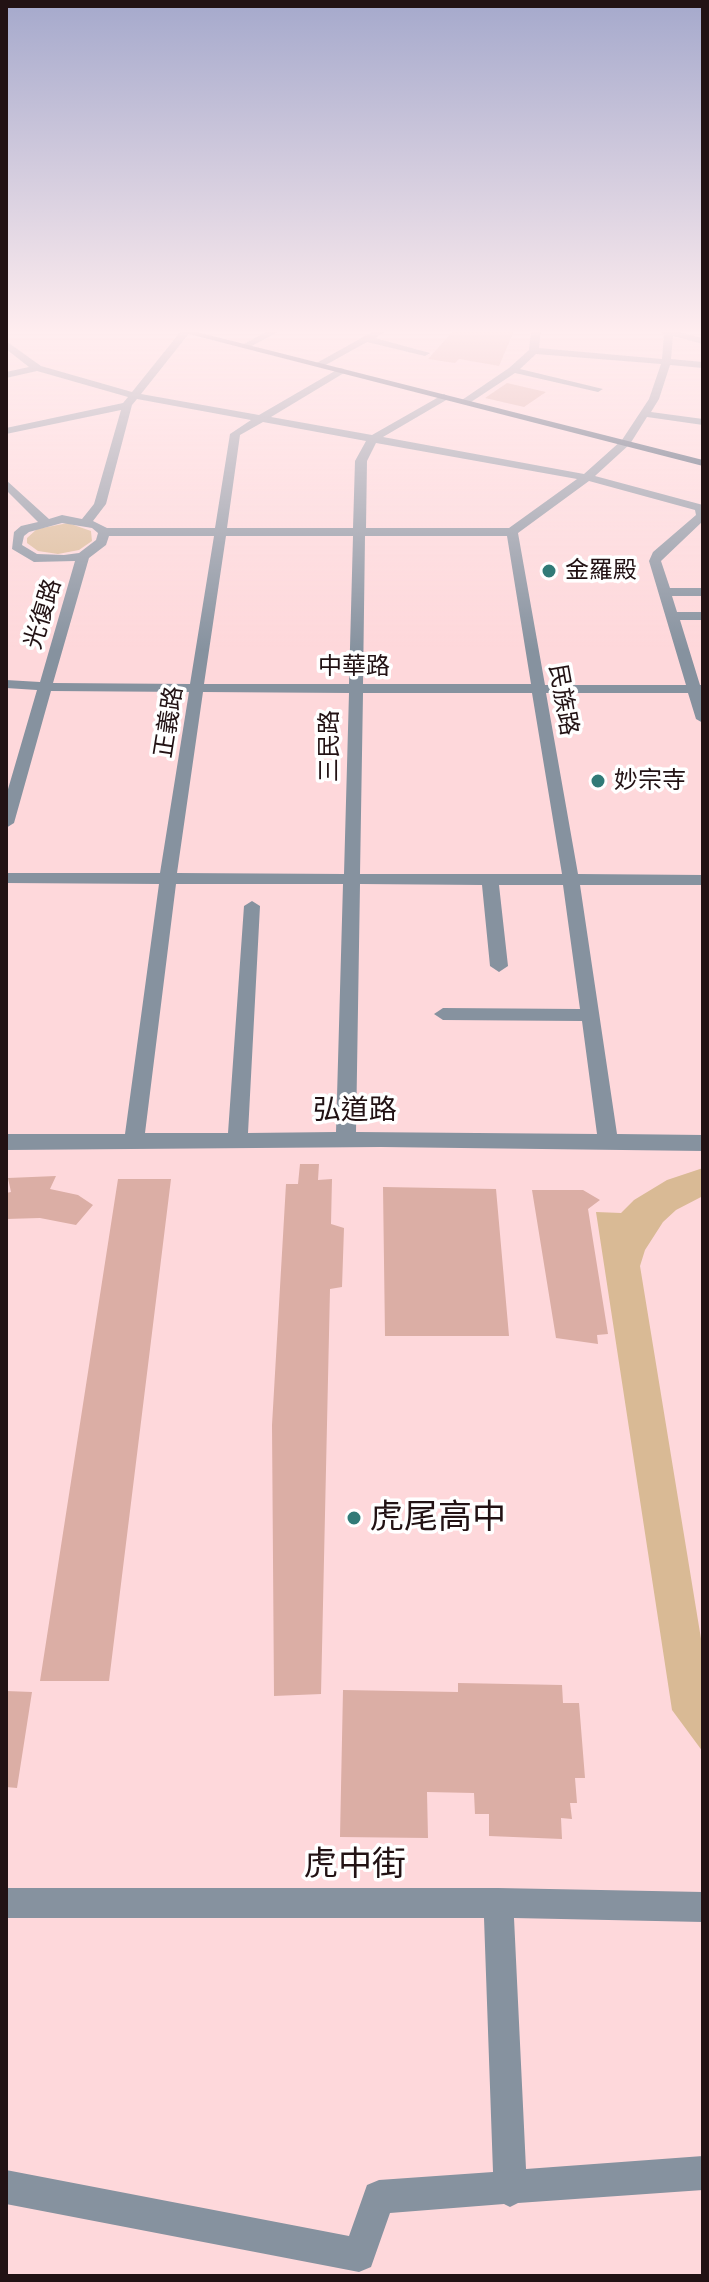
<!DOCTYPE html>
<html>
<head>
<meta charset="utf-8">
<style>
	body { margin:0 }
	#map { position:relative; width:709px; height:2282px; overflow:hidden; background:#fed8db; font-family:Mulish,sans-serif }
	canvas { display:block }
	.frame { position:absolute; inset:0; border:8px solid #221214; pointer-events:none }
</style>
</head>
<body>
<div id="map">
<canvas width="709" height="2282"></canvas>
<div class="frame"></div>
</div>
<script>
const ctx = document.querySelector('canvas').getContext('2d');
ctx.lineJoin = 'round';
function paint(path, color) { ctx.fillStyle = color; ctx.fill(path, 'evenodd'); }
const poly = rows => new Path2D(rows.map(r => 'M' + r).join(''));
function strokePath(path, color, width, dash) { ctx.strokeStyle = color; ctx.lineWidth = width; ctx.lineCap = dash ? 'butt' : 'round'; ctx.setLineDash(dash || []); ctx.stroke(path); }
function write(font, color, halo, rows, align = 'center') {
  ctx.font = font + ' Mulish,"Noto Sans TC",sans-serif'; ctx.lineWidth = 7; ctx.setLineDash([]); ctx.textBaseline = 'middle'; ctx.strokeStyle = halo; ctx.fillStyle = color; for (const [text, x, y, turn = 0] of rows) {
    ctx.save(); ctx.translate(x, y); ctx.rotate((+turn || 0) * Math.PI / 180); ctx.textAlign = isNaN(turn) ? turn : align; if (halo) ctx.strokeText(text, 0, 0); ctx.fillText(text, 0, 0); ctx.restore();
  }
}
paint(poly([
	[68,523,91,531,92,541,79,550,58,554,38,551,27,543,27,538,37,529],
	[703,1168,703,1196,676,1210,663,1222,645,1250,640,1266,703,1651,703,1752,672,1710,596,1212,621,1213,634,1200,667,1180]
]), '#d9ba95');
paint(poly([
	[453,331,514,331,499,366,459,359,455,363,428,359],
	[507,383,546,392,524,407,485,398],
	[300,1164,319,1164,318,1180,332,1179,331,1224,344,1228,342,1287,330,1289,321,1694,274,1696,272,1425,286,1184,298,1184],
	[56,1176,50,1189,78,1195,93,1205,76,1225,40,1218,6,1219,6,1193,11,1192,8,1178],
	[118,1179,171,1179,109,1681,40,1681],
	[383,1187,496,1189,509,1336,385,1336],
	[532,1190,583,1190,600,1200,588,1209,608,1334,597,1335,598,1344,556,1338],
	[458,1683,562,1685,563,1703,579,1703,585,1778,575,1778,577,1803,570,1803,572,1819,561,1818,562,1839,489,1836,489,1814,475,1814,474,1793,427,1792,428,1838,340,1837,343,1690,458,1692],
	[6,1691,32,1692,17,1788,6,1787]
]), '#dbaea5');
paint(poly([
	[181,331,191,331,141,394,259,415,340,368,344,369,344,373,271,417,372,435,444,394,449,397,448,399,383,437,584,474,622,440,649,399,661,364,536,354,520,369,603,389,598,392,515,373,468,404,459,402,509,368,529,350,531,331,541,331,539,348,662,359,664,334,658,331,674,331,703,338,703,344,673,336,671,359,703,362,703,368,670,365,659,399,651,412,703,419,703,425,647,417,630,444,595,476,703,505,703,521,661,561,670,588,703,588,703,596,672,596,677,612,703,612,703,620,680,620,700,685,703,685,703,723,696,719,688,693,546,693,578,874,703,875,703,885,580,885,617,1134,703,1135,703,1151,381,1147,6,1150,6,1134,125,1134,159,884,6,883,6,873,160,873,189,692,51,691,14,823,6,828,6,796,37,690,6,688,6,680,40,682,75,561,34,562,12,549,14,532,21,526,38,522,6,490,6,480,49,519,62,515,82,519,94,504,121,410,6,434,6,428,123,403,128,397,37,371,6,378,6,372,29,367,6,349,6,341,41,366,132,392,181,331],
	[137,399,251,420,230,434,215,528,107,528,93,521,106,504,132,405,137,399],
	[263,422,366,441,355,461,353,528,227,528,240,435,263,422],
	[376,443,577,479,509,528,366,528,367,461,376,443],
	[589,481,695,510,696,515,653,552,649,561,686,685,545,685,518,533,589,481],
	[62,523,92,528,98,533,96,540,79,553,64,555,37,554,22,545,24,536,29,532,62,523],
	[109,536,214,536,190,684,53,683,89,558,106,545,109,536],
	[226,536,353,536,349,684,204,684,226,536],
	[365,536,507,536,531,684,363,684,365,536],
	[203,692,349,693,344,874,177,873,203,692],
	[363,693,532,693,562,874,360,874,363,693],
	[176,884,343,884,336,1132,248,1133,260,906,252,901,244,906,228,1133,145,1133,176,884],
	[360,884,482,885,490,966,499,972,508,966,499,885,563,885,580,1009,443,1008,434,1014,443,1020,582,1021,597,1134,356,1132,360,884],
	[268,331,280,331,248,348,240,346,268,331],
	[374,331,386,331,375,338,430,353,425,356,367,342,322,367,313,365,374,331],
	[6,1888,498,1888,703,1892,703,1922,514,1918,526,2169,703,2156,703,2190,518,2203,510,2207,504,2204,390,2213,371,2267,359,2272,6,2204,6,2170,349,2236,367,2185,379,2180,493,2172,484,1918,6,1918,6,1888]
]), '#86929f');
paint(poly([
	[177,331,193,331,703,460,703,466,177,331]
]), '#3b5067');
const sky = ctx.createLinearGradient(0, 0, 0, 650);
sky.addColorStop(0, '#a5a9cc');
sky.addColorStop(0.51, '#ffedef');
sky.addColorStop(1, '#ffedef00');
ctx.fillStyle = sky;
ctx.fillRect(0, 0, 709, 650);
for (const [x, y, r, color] of [
	[549,571,8,"#317a77"],
	[598,781,8,"#317a77"],
	[354,1518,8,"#317a77"]
]) { const dot = new Path2D(); dot.arc(x, y, r, 0, 2 * Math.PI); ctx.fillStyle = color; ctx.fill(dot); strokePath(dot, '#fff', 3); }
write('24px', '#221214', '#fff', [
	["金羅殿",565,571],
	["妙宗寺",614,781]
], 'left');
write('24px', '#221214', '#fff', [
	["光復路",43,614,-73],
	["中華路",354,667],
	["民族路",563,700,80],
	["正義路",169,722,-81],
	["三民路",330,746,-90]
]);
write('28px', '#221214', '#fff', [
	["弘道路",355,1111]
]);
write('34px', '#221214', '#fff', [
	["虎尾高中",370,1518]
], 'left');
write('34px', '#221214', '#fff', [
	["虎中街",355,1865]
]);
</script>
</body>
</html>
